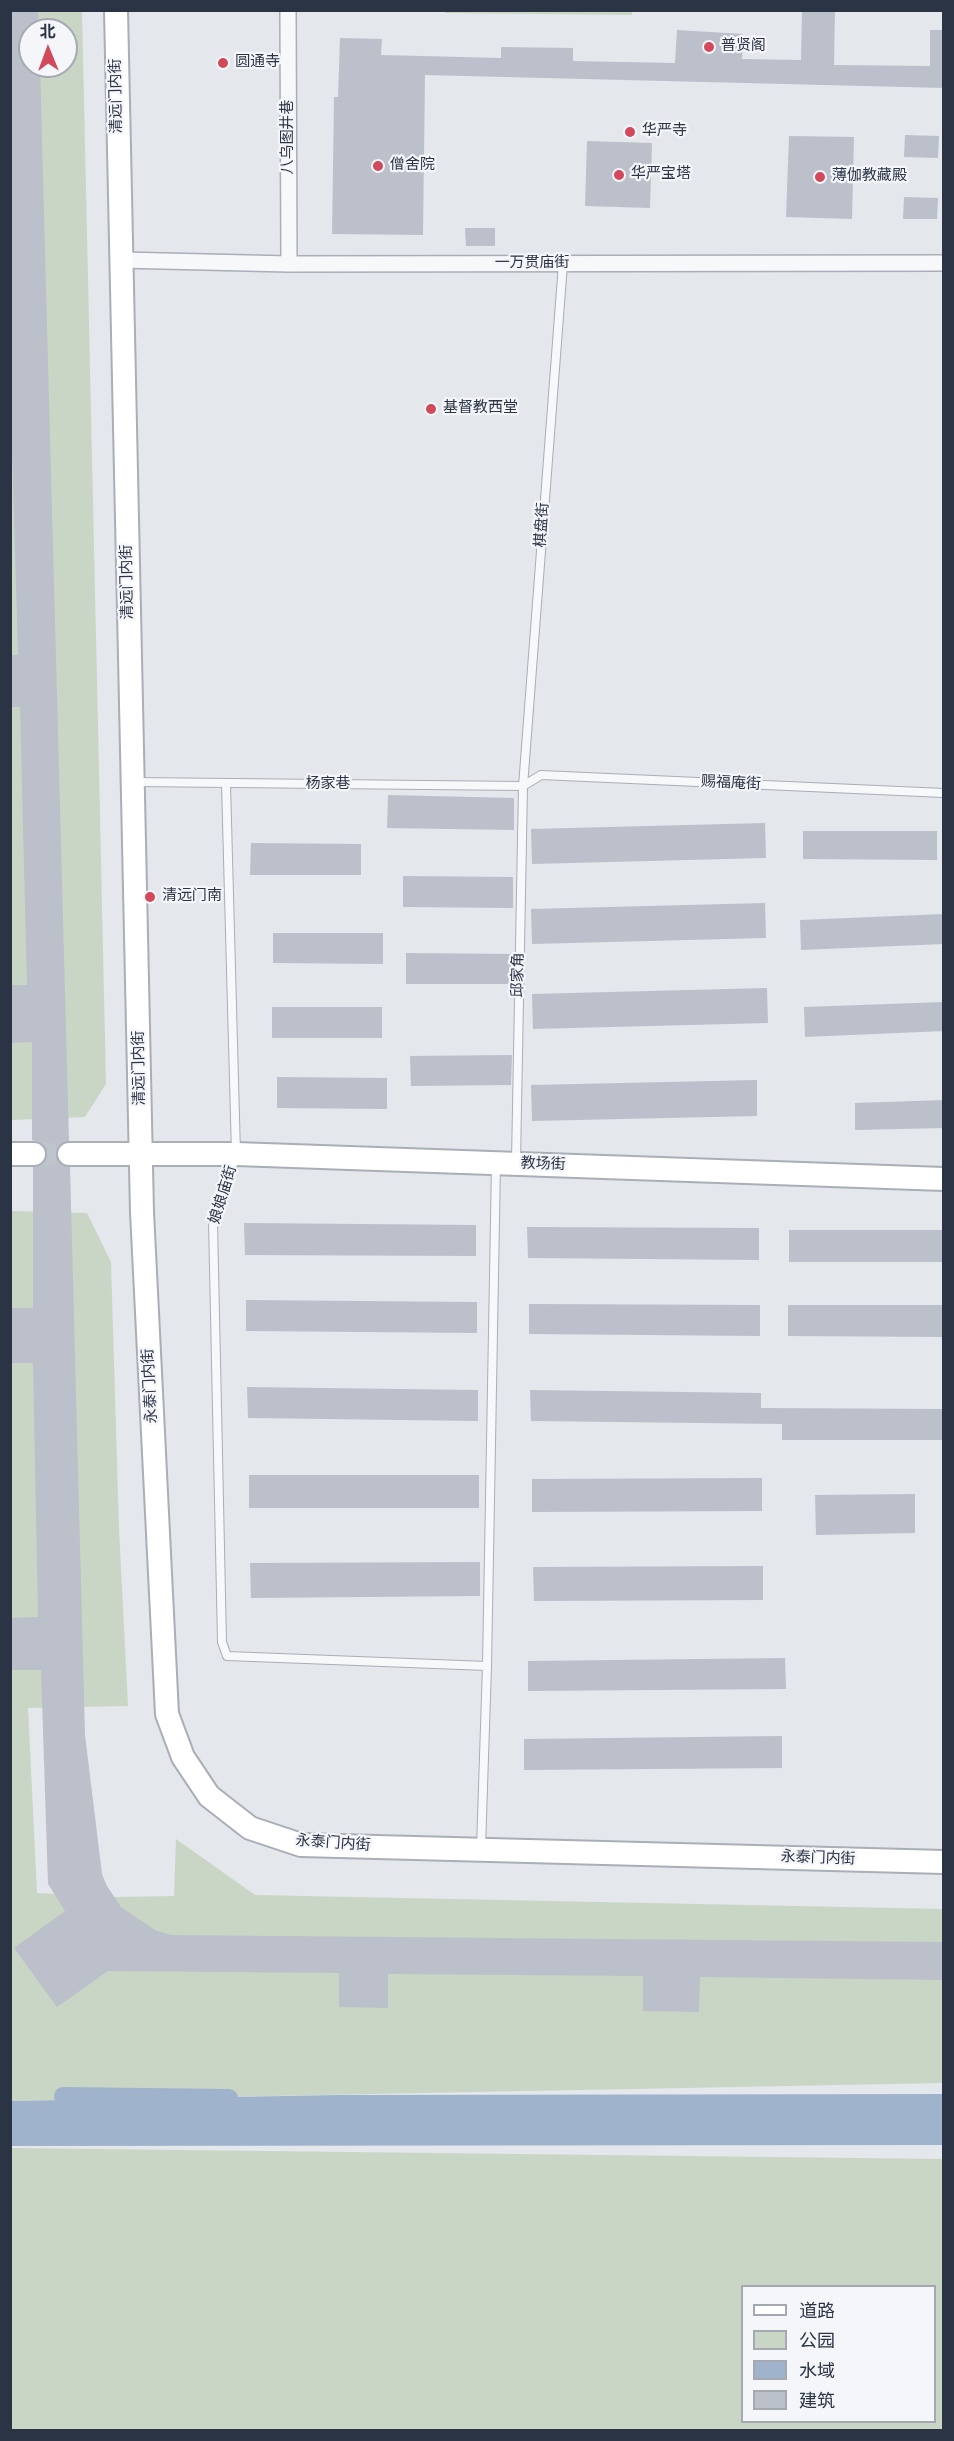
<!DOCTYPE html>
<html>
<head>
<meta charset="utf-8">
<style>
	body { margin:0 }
	#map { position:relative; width:954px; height:2441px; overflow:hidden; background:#e4e7ec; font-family:"Source Sans 3","Noto Sans SC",sans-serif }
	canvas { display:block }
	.frame { position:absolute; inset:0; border:12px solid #2b3445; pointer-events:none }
	.legend { position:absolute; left:741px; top:2285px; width:195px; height:138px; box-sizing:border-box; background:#f4f6f9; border:2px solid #a4a8b1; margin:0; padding:8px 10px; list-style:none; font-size:18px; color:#2b3445 }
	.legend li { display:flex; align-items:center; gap:12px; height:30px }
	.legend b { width:30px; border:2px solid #a4a8b1 }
	.north { position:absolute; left:18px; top:18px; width:60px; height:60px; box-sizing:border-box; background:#f4f6f9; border:2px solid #a4a8b1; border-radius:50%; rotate:359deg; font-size:16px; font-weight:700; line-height:24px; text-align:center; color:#2b3445 }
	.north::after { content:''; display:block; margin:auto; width:21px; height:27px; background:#d1495b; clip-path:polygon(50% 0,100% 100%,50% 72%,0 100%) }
</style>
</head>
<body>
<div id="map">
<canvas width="954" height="2441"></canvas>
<div class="frame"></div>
<ul class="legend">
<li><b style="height:8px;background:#fff"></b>道路</li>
<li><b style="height:16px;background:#c9d6c5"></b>公园</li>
<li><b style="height:16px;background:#9fb4cc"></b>水域</li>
<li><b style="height:16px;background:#bbc0ca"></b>建筑</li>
</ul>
<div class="north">北</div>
</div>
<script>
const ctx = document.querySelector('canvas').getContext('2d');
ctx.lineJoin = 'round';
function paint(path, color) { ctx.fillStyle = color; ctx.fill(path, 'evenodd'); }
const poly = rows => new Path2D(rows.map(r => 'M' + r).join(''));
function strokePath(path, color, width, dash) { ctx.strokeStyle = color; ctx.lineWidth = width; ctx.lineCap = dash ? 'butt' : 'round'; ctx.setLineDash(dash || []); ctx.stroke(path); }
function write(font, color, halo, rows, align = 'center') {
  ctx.font = font + ' "Source Sans 3","Noto Sans SC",sans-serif'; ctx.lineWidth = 4.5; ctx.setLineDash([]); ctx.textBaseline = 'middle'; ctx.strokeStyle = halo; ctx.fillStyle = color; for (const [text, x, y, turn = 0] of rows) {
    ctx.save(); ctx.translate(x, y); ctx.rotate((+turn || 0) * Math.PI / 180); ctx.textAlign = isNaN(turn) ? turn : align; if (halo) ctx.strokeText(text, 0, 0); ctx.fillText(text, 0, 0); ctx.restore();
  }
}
paint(poly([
	[10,11,82,11,106,1084,85,1117,11,1120],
	[30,30,66,30,66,66,30,66],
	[445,11,632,10,632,15,445,13],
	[11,1211,87,1213,111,1262,119,1529,128,1706,28,1708,37,1893,115,1897,174,1896,176,1839,255,1895,943,1909,943,2083,11,2101],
	[10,2148,943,2159,943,2430,11,2430],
	[934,2286,934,2422,742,2422,742,2286]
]), '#c9d6c5');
paint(poly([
	[943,2094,943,2145,11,2146,11,2101,339,2095]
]), '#9fb4cc');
strokePath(poly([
	[63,2096,229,2098]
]), '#9fb4cc', 18);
paint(poly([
	[10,10,38,10,39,30,30,30,30,66,40,66,69,1141,58,1147,56,1155,62,1165,70,1167,85,1735,102,1874,107,1886,121,1907,155,1930,171,1935,944,1942,944,1980,700,1977,699,2012,643,2011,643,1976,388,1974,388,2008,339,2007,339,1973,108,1971,57,2007,14,1948,65,1911,48,1884,41,1670,10,1670,10,1618,38,1617,33,1363,10,1363,10,1308,33,1308,33,1167,41,1165,47,1155,46,1148,41,1143,32,1140,32,1042,10,1043,10,985,27,985,20,707,10,707,10,655,18,655,10,381],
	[802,10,835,10,834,65,930,66,930,30,944,30,944,88,425,75,423,235,332,234,334,97,338,97,340,38,382,39,381,55,501,58,501,47,573,48,573,61,675,63,677,30,743,34,742,59,801,60],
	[905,135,939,136,938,158,904,157],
	[789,136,854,137,852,219,786,217],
	[587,141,652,143,650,208,585,206],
	[904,197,938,198,937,219,903,219],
	[465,228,495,228,495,246,466,246],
	[388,795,514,798,514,830,387,828],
	[765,823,766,858,532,864,531,829],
	[803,831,937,831,937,860,803,859],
	[251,843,361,844,361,875,250,875],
	[403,876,513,877,513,908,403,907],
	[765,903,766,938,532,944,531,909],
	[944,914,944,944,801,950,800,920],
	[273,933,383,933,383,964,273,963],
	[406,953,514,954,513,984,406,984],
	[767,988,768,1023,533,1029,532,994],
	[944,1002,944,1031,805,1037,804,1007],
	[272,1007,382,1007,382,1038,272,1038],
	[512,1055,511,1085,411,1086,410,1056],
	[277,1077,387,1078,387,1109,277,1108],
	[757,1080,757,1116,532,1121,531,1085],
	[944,1100,944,1128,855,1130,855,1103],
	[244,1223,476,1225,476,1256,245,1255],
	[527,1227,759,1228,759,1260,528,1258],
	[789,1230,944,1230,944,1262,789,1262],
	[246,1300,477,1302,477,1333,246,1331],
	[529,1304,760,1305,760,1336,529,1334],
	[788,1305,944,1305,944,1337,788,1336],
	[247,1387,478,1390,478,1421,248,1418],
	[530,1390,761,1393,761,1408,944,1409,944,1440,782,1440,782,1424,531,1421],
	[249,1475,479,1475,479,1508,249,1508],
	[762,1478,762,1511,532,1512,532,1479],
	[915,1494,915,1533,816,1535,815,1495],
	[480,1562,480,1596,251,1598,250,1563],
	[763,1566,763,1600,534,1601,533,1567],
	[785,1658,786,1689,528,1691,528,1661],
	[782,1736,782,1768,524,1770,524,1739]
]), '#bbc0ca');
strokePath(poly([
	[34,1154,69,1154]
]), '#bfc3cb', 22, [22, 11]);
const lane = poly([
	[134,782,523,786],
	[226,784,236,1154,223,1198,213,1221,222,1642,227,1656,487,1666],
	[523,786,541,775,944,793],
	[516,1161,523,786,563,264],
	[481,1848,487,1666,496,1164]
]);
const street = poly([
	[288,10,289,264],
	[121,260,289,264,944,263]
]);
const secondary = poly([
	[116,10,142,1212,167,1714,183,1757,209,1796,250,1828,301,1845,944,1862],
	[10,1154,34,1154],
	[69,1154,236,1154,944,1179]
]);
strokePath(lane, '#a9aeb7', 10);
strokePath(street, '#a9aeb7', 18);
strokePath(secondary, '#a9aeb7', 26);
strokePath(lane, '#f7f8fa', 8);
strokePath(street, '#f7f8fa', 15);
strokePath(secondary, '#fff', 22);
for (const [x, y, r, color] of [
	[709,47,6,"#d1495b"],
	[223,63,6,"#d1495b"],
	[630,132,6,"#d1495b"],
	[378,166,6,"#d1495b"],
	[619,175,6,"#d1495b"],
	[820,177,6,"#d1495b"],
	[431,409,6,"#d1495b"],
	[150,897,6,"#d1495b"]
]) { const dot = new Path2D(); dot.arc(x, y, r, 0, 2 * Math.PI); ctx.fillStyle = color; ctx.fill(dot); strokePath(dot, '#f4f6f9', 2); }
write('15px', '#2b3445', '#f4f6f9', [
	["普贤阁",721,47],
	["圆通寺",235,63],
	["华严寺",642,132],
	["僧舍院",390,166],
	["华严宝塔",631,175],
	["薄伽教藏殿",832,177],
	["基督教西堂",443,409],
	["清远门南",162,897]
], 'left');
write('15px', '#2b3445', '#f4f6f9', [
	["清远门内街",117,96,-91],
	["八乌图井巷",289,137,-90],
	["一万贯庙街",532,264],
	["棋盘街",543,525,-86],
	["清远门内街",128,582,-91],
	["赐福庵街",731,784,3],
	["杨家巷",328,785],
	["邱家角",519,975,-89],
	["清远门内街",140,1068,-91],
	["教场街",543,1165,2],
	["娘娘庙街",224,1195,-73],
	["永泰门内街",151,1386,-93],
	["永泰门内街",333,1844,4],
	["永泰门内街",818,1859,2]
]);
</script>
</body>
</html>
